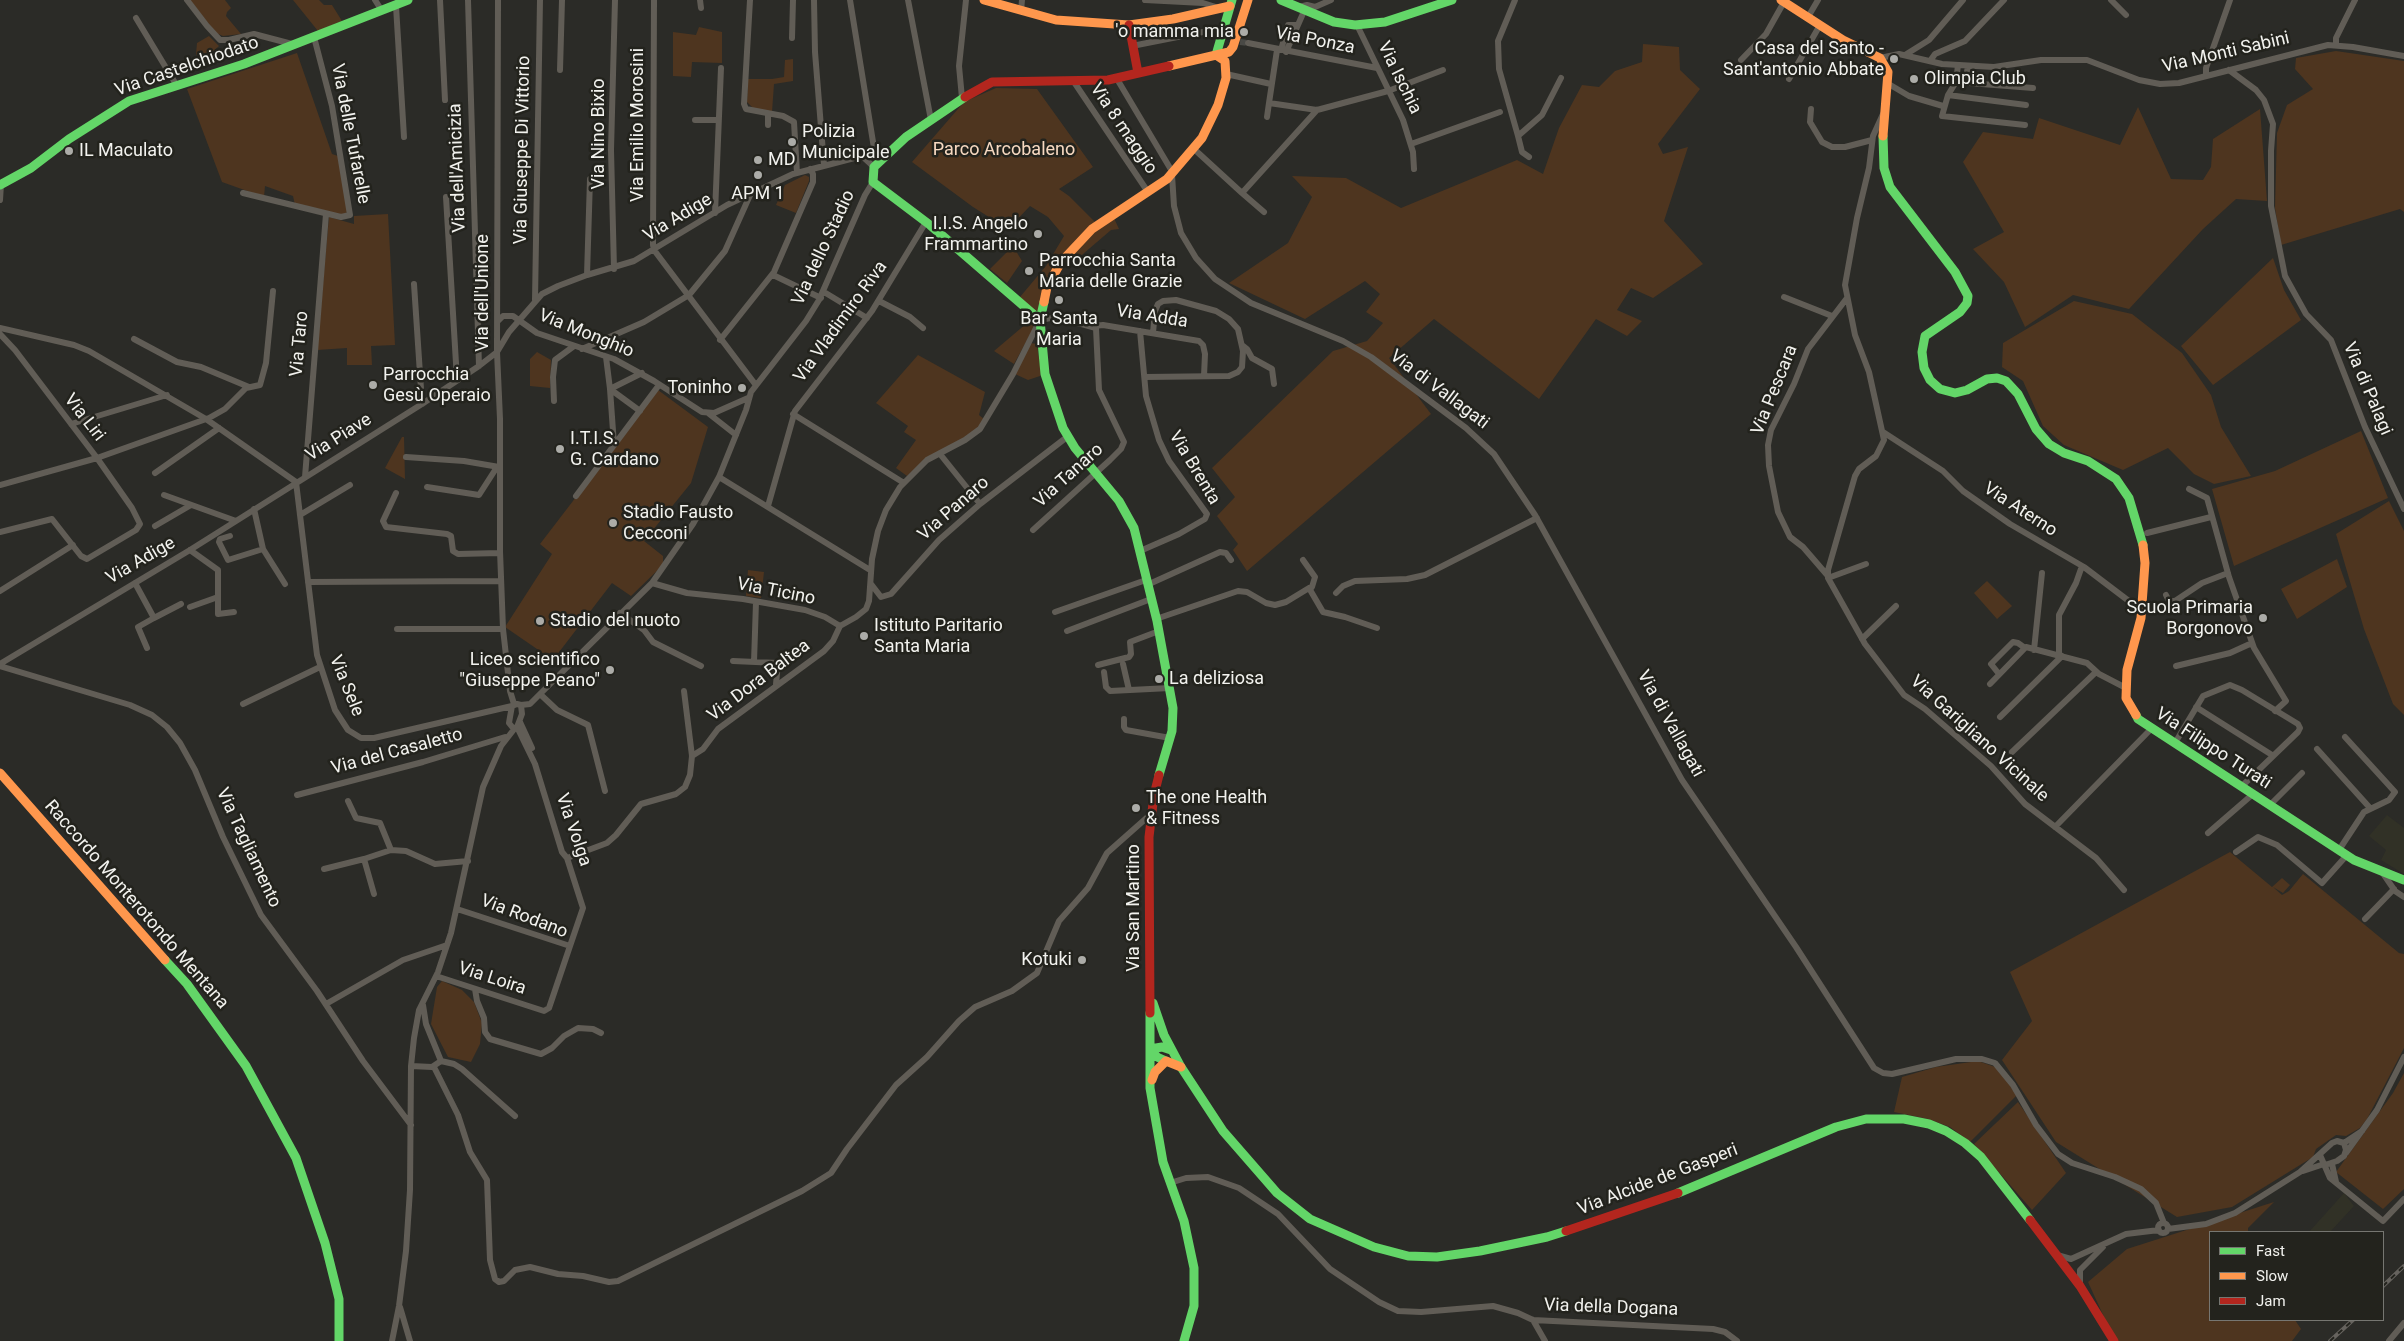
<!DOCTYPE html>
<html>
<head>
<meta charset="utf-8">
<style>
	body { margin:0 }
	#map { position:relative; width:2404px; height:1341px; overflow:hidden; background:#2b2b27; font-family:Roboto,sans-serif }
	canvas { display:block }
	.legend { position:absolute; left:2209px; top:1231px; width:175px; height:90px; box-sizing:border-box; background:#23231d; border:1px solid #767671; margin:0; padding:6px 9px; list-style:none; font-size:15px; color:#f2f2ee }
	.legend li { display:flex; align-items:center; gap:10px; height:25px }
	.legend b { width:25px; border:1px solid #767671 }
</style>
</head>
<body>
<div id="map">
<canvas width="2404" height="1341"></canvas>
<ul class="legend">
<li><b style="height:6px;background:#63d668"></b>Fast</li>
<li><b style="height:6px;background:#ff974d"></b>Slow</li>
<li><b style="height:6px;background:#b3261e"></b>Jam</li>
</ul>
</div>
<script>
const ctx = document.querySelector('canvas').getContext('2d');
ctx.lineJoin = 'round';
function paint(path, color) { ctx.fillStyle = color; ctx.fill(path, 'evenodd'); }
const poly = rows => new Path2D(rows.map(r => 'M' + r).join(''));
function strokePath(path, color, width, dash) { ctx.strokeStyle = color; ctx.lineWidth = width; ctx.lineCap = dash ? 'butt' : 'round'; ctx.setLineDash(dash || []); ctx.stroke(path); }
function write(font, color, halo, rows, align = 'center') {
  ctx.font = font + ' Roboto,sans-serif'; ctx.lineWidth = 5; ctx.setLineDash([]); ctx.textBaseline = 'middle'; ctx.strokeStyle = halo; ctx.fillStyle = color; for (const [text, x, y, turn = 0] of rows) {
    ctx.save(); ctx.translate(x, y); ctx.rotate((+turn || 0) * Math.PI / 180); ctx.textAlign = isNaN(turn) ? turn : align; if (halo) ctx.strokeText(text, 0, 0); ctx.fillText(text, 0, 0); ctx.restore();
  }
}
paint(poly([
	[2387,815,2404,828,2404,874,2381,860,2386,850,2369,836],
	[2344,1193,2354,1206,2330,1232,2309,1232]
]), '#313126');
paint(poly([
	[190,0,225,0,231,8,227,12,226,16,241,34,223,36,216,33],
	[293,0,319,0,324,5,332,5,342,21,318,31],
	[699,27,722,32,722,63,692,62,691,77,673,76,673,32,696,35],
	[209,36,219,46,203,61,196,54,197,43],
	[1643,44,1679,47,1680,70,1700,89,1658,144,1663,154,1688,147,1664,221,1703,264,1653,298,1631,288,1617,310,1642,321,1627,336,1596,319,1539,399,1434,319,1389,358,1431,414,1247,571,1233,550,1238,544,1217,516,1235,497,1212,468,1333,351,1367,341,1383,323,1366,312,1380,294,1365,281,1305,319,1229,283,1288,243,1312,197,1292,176,1346,178,1401,208,1517,160,1543,174,1559,128,1582,85,1599,87,1615,71,1642,62],
	[2336,51,2404,61,2404,212,2400,209,2281,245,2275,208,2277,133,2287,105,2313,89,2295,69,2296,58],
	[297,53,332,154,338,156,348,210,345,215,295,205,293,196,265,186,264,197,222,182,187,89],
	[793,59,793,81,774,84,772,112,753,108,747,102,748,79,772,79,784,77,785,60],
	[996,88,1037,89,1093,167,1059,189,1069,196,1096,223,1048,281,1037,321,1020,297,1046,266,1064,236,1048,217,1030,206,1008,229,973,207,912,162,964,102],
	[2138,107,2171,179,2203,180,2211,167,2213,139,2260,109,2267,201,2236,199,2203,229,2129,309,2073,295,2025,327,2004,282,1973,249,2004,232,1963,162,1983,132,2033,139,2039,118,2120,145],
	[805,175,809,177,809,181,796,213,776,205,785,185],
	[388,214,395,345,371,346,372,365,347,365,347,348,317,350,329,217,354,224,354,216],
	[1113,216,1119,229,1111,230,1076,260,1073,253,1092,231],
	[1013,246,1022,261,1007,283,990,269],
	[2273,258,2284,290,2301,320,2213,385,2181,346],
	[2074,301,2132,314,2182,353,2211,395,2221,427,2251,476,2214,484,2194,474,2168,448,2123,470,2064,445,2043,426,2023,381,2002,367,2003,343],
	[1033,318,1037,322,1014,364,994,351],
	[1030,343,1037,344,1041,372,1040,376,1028,380,1015,374],
	[537,352,551,360,550,388,530,386,530,359],
	[918,355,985,392,979,415,985,420,971,437,929,457,907,476,896,468,916,440,904,432,908,426,876,403],
	[658,390,708,427,691,483,644,541,663,556,663,565,631,596,612,583,553,660,505,627,552,554,540,544],
	[2361,431,2388,498,2234,566,2212,489,2275,471],
	[402,437,404,437,405,479,385,468],
	[2389,501,2404,531,2404,715,2393,704,2364,629,2336,534],
	[2337,559,2347,587,2297,619,2281,589],
	[748,570,764,572,761,598,746,596],
	[1987,581,2012,606,1997,619,1974,593],
	[2230,852,2272,887,2282,878,2290,885,2283,893,2273,887,2282,895,2289,891,2303,874,2399,953,2404,954,2404,1048,2367,1119,2360,1128,2346,1136,2336,1135,2316,1149,2313,1157,2232,1207,2177,1217,2056,1142,2002,1060,2032,1021,2010,972],
	[442,981,462,990,474,1002,482,1023,480,1044,471,1062,448,1057,431,1024,437,987],
	[1978,1061,1998,1068,2017,1095,1970,1142,1950,1127,1928,1119,1894,1112,1902,1077,1936,1067],
	[2404,1073,2404,1189,2383,1209,2336,1172,2393,1093],
	[2018,1102,2066,1173,2032,1210,1974,1144],
	[2274,1202,2248,1228,2248,1232,2210,1232,2210,1320,2295,1320,2301,1329,2292,1341,2115,1341,2088,1282,2127,1249]
]), '#4e351f');
strokePath(poly([
	[1240,42,1248,43]
]), '#494945', 6, [6, 3]);
strokePath(poly([
	[187,0,207,26,220,40,229,40,254,34,292,44],
	[375,0,382,11],
	[440,0,445,100],
	[468,0,479,366],
	[498,0,497,352,500,419,500,551,503,629,510,691,514,704],
	[654,0,653,245,654,250,755,384],
	[700,0,701,8],
	[750,0,744,104,746,109,783,116,794,122,797,173],
	[814,0,815,52,824,165],
	[850,0,874,148],
	[908,0,931,120],
	[1145,0,1203,3,1219,8],
	[1515,0,1498,41,1499,69,1518,136,1542,115,1561,78],
	[2111,0,2126,15],
	[396,6,404,137],
	[1299,7,1307,5,1315,7,1331,0],
	[1021,11,1022,0],
	[1808,17,1818,0],
	[136,18,177,86],
	[1357,25,1403,120,1413,152,1414,169],
	[792,38,793,0],
	[1248,43,1377,68],
	[2336,45,2336,38,2355,0],
	[1132,46,1223,28],
	[1277,50,1269,103,1317,110,1388,91,1443,70],
	[1281,50,1288,25,1296,25],
	[1286,52,1305,9],
	[1905,55,1929,40,1963,0],
	[1880,58,1899,54,1942,64,1994,67,2041,60,2087,60,2139,80,2160,84,2179,83,2328,45,2353,47,2404,56],
	[1741,60,1766,34,1784,2],
	[1930,61,1935,54,1965,41,2004,0],
	[560,70,562,0],
	[2229,70,2256,90,2264,100,2273,124,2271,151,2271,206,2285,276,2306,314,2331,340,2365,427,2404,509],
	[1226,74,1271,84],
	[2206,76,2206,68,2230,0],
	[1117,79,1173,173],
	[1789,79,1820,25],
	[1074,82,1148,192],
	[1956,82,1958,65],
	[1887,83,1909,96,1943,106],
	[1965,83,1968,66],
	[1948,95,1956,82,2033,88],
	[962,98,959,66,966,0],
	[1811,109,1810,122,1822,142,1832,147,1845,147,1872,140],
	[1883,114,1873,136,1869,168,1857,218,1845,285,1855,335,1869,372,1884,440,1876,456,1859,469,1855,476,1828,570,1828,578,1865,644,1904,695,1925,709,1991,766,2025,804,2096,858,2124,890],
	[768,115,768,125],
	[1267,117,1269,103],
	[695,120,718,120],
	[2025,125,1942,116,1948,95,2026,105],
	[1518,136,1522,152,1529,157],
	[1411,144,1500,112],
	[874,148,880,150,883,159],
	[1194,149,1242,193,1317,110],
	[1172,175,1174,206,1181,233,1196,258,1215,279,1251,303,1343,341,1371,357,1466,428,1494,454,1535,515,1682,780,1796,947,1874,1068,1883,1073,1892,1074,1956,1059,1982,1059,1995,1063,2013,1085,2036,1125,2058,1154,2072,1163,2115,1177,2141,1189,2156,1203,2164,1223],
	[243,193,341,217,350,215,332,106,314,37],
	[1242,193,1264,212],
	[446,197,457,380],
	[0,200,1,184],
	[715,213,721,68],
	[614,269,611,150,615,0],
	[587,275,590,179],
	[773,275,821,298],
	[414,284,422,404],
	[824,292,867,318],
	[1784,297,1832,316],
	[535,300,540,0],
	[879,301,910,317,923,328],
	[498,321,503,316,513,316,537,333,614,359,654,381,702,412,714,413,748,398],
	[1094,326,1103,325,1199,341,1203,345,1205,354,1204,376],
	[0,328,74,345,89,351,206,419,296,482],
	[1140,331,1146,396,1159,440,1169,461,1207,514,1205,519,1179,534,1140,551],
	[0,334,15,350,97,458,132,508,140,524,136,530,87,559,81,556,52,519,0,532],
	[134,339,177,362,201,367,249,387],
	[720,340,774,272,813,182,813,174,810,169],
	[1242,345,1247,349,1252,358,1272,369,1274,384],
	[582,349,644,322,689,295,725,251,751,193],
	[606,357,610,389,640,411],
	[1145,377,1229,376,1238,372,1242,367,1243,351,1238,329,1229,319,1216,311,1176,300,1163,301,1158,304,1155,311,1153,333],
	[554,401,553,377,555,360,574,346],
	[708,413,736,435],
	[793,414,904,483],
	[71,424,167,395],
	[1883,432,1943,471,1963,491,2010,524,2084,567,2142,611],
	[614,445,610,389,642,373],
	[940,454,980,504],
	[406,457,464,461,499,467],
	[155,473,219,428],
	[305,477,326,214],
	[719,477,870,570],
	[296,482,317,655,335,710,348,730,361,738,374,738,512,706],
	[0,485,97,458,209,418,225,409,246,388,260,385,266,363,273,291],
	[427,487,479,495,497,467],
	[2189,489,2207,498,2229,577,2254,648,2286,701,2275,711],
	[396,493,383,521,386,527,447,534,451,536,453,551,458,554,500,553],
	[164,495,236,521],
	[576,496,659,385],
	[768,506,795,411,872,311,926,222],
	[254,509,263,549,285,584],
	[300,515,350,485],
	[155,526,191,505],
	[2147,533,2211,517],
	[230,536,220,539,219,542,228,560,263,549],
	[190,550,218,570,218,614,234,612],
	[1303,560,1315,577,1312,587],
	[1828,576,1803,547,1790,537,1778,512,1769,466,1768,445,1771,430,1794,384,1808,349,1847,298],
	[1828,578,1866,564],
	[308,582,500,581],
	[135,583,154,618,181,604],
	[652,583,687,593,743,599,805,610,825,617,840,626,856,617,866,609,869,601,872,559,878,531,886,510,900,487,927,460,965,440,980,429,1013,374,1040,320,1056,317,1096,328,1099,390,1124,442,1121,449,1110,460,1033,530],
	[871,584,881,597,891,594,939,540,980,504,1067,437],
	[1147,585,1220,552,1226,553,1231,560],
	[0,591,73,545],
	[1336,593,1343,586,1355,581,1407,579,1425,575,1537,518],
	[2166,595,2169,601,2175,601,2202,583,2228,573],
	[190,607,218,597],
	[1055,612,1146,580],
	[620,613,644,630,653,642,701,666],
	[1156,619,1238,591,1247,592,1266,603,1275,605,1286,602,1309,588,1323,612,1345,617,1377,628],
	[397,629,503,629],
	[1067,631,1151,599],
	[1862,639,1896,606],
	[147,648,138,627,154,618],
	[2034,650,2042,573],
	[2059,655,2059,615,2076,583,2082,566],
	[733,661,778,663,776,684],
	[754,662,756,602],
	[0,664,190,550,422,404,479,366,497,352,509,332,542,294,558,286,587,275,634,261,727,205,793,174,862,156,874,167],
	[1123,664,1129,690],
	[1098,665,1129,657,1131,654,1130,642,1159,631],
	[0,666,130,705,152,715,167,727,180,743,195,770,223,837,261,915,317,991,363,1061,411,1125],
	[2176,666,2230,653,2252,643],
	[1104,672,1106,687,1110,691,1170,688],
	[1999,674,1991,664,2013,642,2018,643,2025,648],
	[1990,684,2026,647,2087,663,2099,674,2126,688],
	[540,694,557,710,588,725,605,791],
	[243,704,320,667],
	[517,704,521,705,522,714,517,727,513,728,509,723,510,717,512,706,517,704],
	[521,705,530,704,537,697,652,583,693,524,719,477,746,410,751,392,806,321,819,300,865,195,873,182],
	[2196,707,2272,755],
	[2000,717,2062,656],
	[1124,719,1124,727,1126,730,1170,738],
	[520,722,532,748],
	[517,727,535,764,562,852,567,858,583,908,570,946],
	[2175,743,2203,696,2230,685,2242,690,2298,724,2300,728,2298,732,2242,786],
	[2317,749,2370,808],
	[2012,752,2096,672],
	[692,756,703,749,718,729,824,651,833,641,840,626],
	[297,795,423,762,505,737],
	[348,801,356,818,380,823,391,850,406,851,435,864,468,861],
	[2270,805,2302,773],
	[2055,827,2152,728],
	[2208,833,2253,794],
	[2339,850,2364,812,2389,800,2395,792,2345,737],
	[2236,852,2258,837,2277,845,2322,883,2347,855],
	[567,858,607,843,616,835,641,804,676,794,685,787,690,775,692,756,684,691],
	[324,869,364,859],
	[2382,872,2395,891,2404,897],
	[374,894,364,859,391,850],
	[2365,919,2394,889],
	[436,976,544,1011,549,1008,570,946,457,909],
	[475,989,477,1001,484,1018,485,1032,490,1039,541,1054,552,1048,564,1036,578,1028,593,1029,601,1033],
	[326,1004,403,960,447,945],
	[423,1005,426,1024,441,1061],
	[441,1061,454,1064,462,1069,515,1116],
	[411,1066,432,1067,441,1061],
	[434,1067,458,1115,470,1152,487,1180,490,1260,495,1279,499,1282,504,1281,515,1270,530,1267,558,1274,583,1276,609,1282,618,1281,802,1191,831,1173,847,1149,896,1085,927,1057,959,1021,975,1007,1012,991,1037,973,1059,921,1088,888,1107,853,1151,814],
	[2346,1153,2377,1110,2404,1057],
	[2320,1155,2330,1178,2383,1221,2404,1199],
	[2332,1164,2336,1182],
	[2325,1165,2337,1161,2344,1156,2346,1150,2344,1143],
	[2303,1171,2324,1164],
	[1170,1183,1186,1178,1208,1177,1239,1188,1278,1214,1330,1269,1379,1302,1398,1311,1421,1312,1493,1306,1518,1313,1533,1320,1713,1329,1725,1332,1737,1341],
	'2158 1228a5 5 0 1 1 10 0a5 5 0 1 1-10 0Z',
	[2168,1229,2206,1224,2235,1213,2300,1172,2332,1143,2337,1141,2344,1143,2362,1131],
	[2057,1255,2071,1259,2126,1234,2159,1230],
	[2080,1285,2080,1270,2103,1247],
	[400,1307,410,1341],
	[1533,1320,1545,1341],
	[392,1341,399,1306,406,1251,410,1190,411,1066,414,1038,419,1010,438,972,451,933,483,787,501,746,515,728],
	[2389,1341,2404,1323]
]), '#615d56', 6);
strokePath(poly([
	[1281,0,1334,22,1355,25,1385,22,1452,0],
	[1216,55,1232,0],
	[965,97,906,137,874,167,873,182,930,225,1040,320],
	[1883,136,1884,168,1890,187,1955,272,1968,296,1967,303,1960,312,1925,336,1922,352,1924,368,1930,380,1940,389,1955,393,1967,390,1987,379,1997,378,2006,381,2018,394,2036,429,2049,444,2064,453,2088,461,2116,479,2129,498,2143,545],
	[0,185,31,168,69,139,129,101,244,64,408,0],
	[1044,302,1040,320,1045,374,1063,428,1075,448,1119,501,1134,528,1157,621,1173,708,1172,731,1159,775],
	[2136,715,2138,719,2354,860,2404,880],
	[165,960,187,984,246,1066,296,1158,325,1243,339,1299,339,1341],
	[1153,1003,1164,1035,1181,1067,1223,1131,1277,1193,1310,1219,1374,1247,1408,1256,1437,1257,1480,1251,1547,1237,1566,1231],
	[1150,1013,1150,1088,1163,1162,1184,1221,1194,1268,1194,1306,1184,1341],
	[1166,1061,1157,1057,1150,1049,1162,1047,1171,1050],
	[1678,1193,1836,1127,1866,1119,1904,1119,1929,1124,1946,1131,1965,1143,1981,1157,2030,1220]
]), '#63d668', 9);
strokePath(poly([
	[984,0,1056,20,1129,25,1173,19,1230,6],
	[1781,0,1843,40,1880,58,1888,72,1883,136],
	[1169,66,1229,52,1233,47,1248,0],
	[1044,302,1047,287,1061,262,1092,229,1167,179,1202,138,1218,105,1226,78,1225,61,1216,55],
	[2136,715,2126,698,2127,670,2141,618,2145,563,2143,545],
	[0,773,165,960],
	[1152,1080,1155,1072,1166,1061,1181,1067]
]), '#ff974d', 9);
strokePath(poly([
	[1129,25,1138,73],
	[965,97,992,82,1108,80,1169,66],
	[1150,1013,1149,837,1154,795,1159,775],
	[2030,1220,2080,1286,2114,1341],
	[1566,1231,1678,1193]
]), '#b3261e', 9);
const rail = poly([
	[2383,1286,2404,1266],
	[2330,1341,2353,1320]
]);
strokePath(rail, '#66635e', 4);
strokePath(rail, '#23231d', 2, [5.5]);
for (const [x, y, r, color] of [
	[1244,32,5,"#acaca8"],
	[1894,59,5,"#acaca8"],
	[1914,79,5,"#acaca8"],
	[792,142,5,"#acaca8"],
	[69,151,5,"#acaca8"],
	[758,160,5,"#acaca8"],
	[758,175,5,"#acaca8"],
	[1038,234,5,"#acaca8"],
	[1029,271,5,"#acaca8"],
	[1059,300,5,"#acaca8"],
	[373,385,5,"#acaca8"],
	[742,388,5,"#acaca8"],
	[560,449,5,"#acaca8"],
	[613,523,5,"#acaca8"],
	[2263,618,5,"#acaca8"],
	[540,621,5,"#acaca8"],
	[864,636,5,"#acaca8"],
	[610,670,5,"#acaca8"],
	[1159,679,5,"#acaca8"],
	[1136,808,5,"#acaca8"],
	[1082,960,5,"#acaca8"]
]) { const dot = new Path2D(); dot.arc(x, y, r, 0, 2 * Math.PI); ctx.fillStyle = color; ctx.fill(dot); strokePath(dot, '#23231d', 2); }
write('18px', '#f2f2ee', '#23231d', [
	["'o mamma mia",1234,32,"right"],
	["Casa del Santo -",1884,49,"right"],
	["Sant'antonio Abbate",1884,70,"right"],
	["Olimpia Club",1924,79],
	["Polizia",802,132],
	["Municipale",802,153],
	["IL Maculato",79,151],
	["MD",768,160],
	["APM 1",758,194,"center"],
	["I.I.S. Angelo",1028,224,"right"],
	["Frammartino",1028,245,"right"],
	["Parrocchia Santa",1039,261],
	["Maria delle Grazie",1039,282],
	["Bar Santa",1059,319,"center"],
	["Maria",1059,340,"center"],
	["Parrocchia",383,375],
	["Gesù Operaio",383,396],
	["Toninho",732,388,"right"],
	["I.T.I.S.",570,439],
	["G. Cardano",570,460],
	["Stadio Fausto",623,513],
	["Cecconi",623,534],
	["Scuola Primaria",2253,608,"right"],
	["Borgonovo",2253,629,"right"],
	["Stadio del nuoto",550,621],
	["Istituto Paritario",874,626],
	["Santa Maria",874,647],
	["Liceo scientifico",600,660,"right"],
	["\"Giuseppe Peano\"",600,681,"right"],
	["La deliziosa",1169,679],
	["The one Health",1146,798],
	["& Fitness",1146,819],
	["Kotuki",1072,960,"right"]
], 'left');
write('18px', '#f2f2ee', '#23231d', [
	["Via Ponza",1315,41,11],
	["Via Monti Sabini",2226,53,-13],
	["Via Castelchiodato",187,67,-19],
	["Via Ischia",1399,78,64],
	["Via Emilio Morosini",638,125,-90],
	["Via 8 maggio",1123,129,56],
	["Via delle Tufarelle",350,134,79],
	["Via Nino Bixio",599,134,-90],
	["Via Giuseppe Di Vittorio",523,150,-89],
	["Via dell'Amicizia",458,168,-92],
	["Via Adige",678,218,-31],
	["Via dello Stadio",824,248,-65],
	["Via dell'Unione",483,293,-90],
	["Via Adda",1152,317,9],
	["Via Vladimiro Riva",841,322,-54],
	["Via Monghio",586,334,22],
	["Via Taro",300,344,-85],
	["Via di Palagi",2367,389,67],
	["Via di Vallagati",1439,390,37],
	["Via Pescara",1775,390,-68],
	["Via Liri",84,418,52],
	["Via Piave",339,438,-32],
	["Via Brenta",1194,468,59],
	["Via Tanaro",1069,476,-42],
	["Via Panaro",954,509,-41],
	["Via Aterno",2020,510,33],
	["Via Adige",141,561,-30],
	["Via Ticino",776,592,11],
	["Via Dora Baltea",759,681,-37],
	["Via Sele",346,686,68],
	["Via di Vallagati",1670,724,61],
	["Via Garigliano Vicinale",1979,739,42],
	["Via Filippo Turati",2213,749,33],
	["Via del Casaletto",397,752,-15],
	["Via Volga",573,830,71],
	["Via Tagliamento",248,848,65],
	["Raccordo Monterotondo Mentana",136,905,49],
	["Via San Martino",1134,908,-90],
	["Via Rodano",524,917,21],
	["Via Loira",492,979,18],
	["Via Alcide de Gasperi",1658,1180,-21],
	["Via della Dogana",1611,1308,2]
]);
write('18px', '#f7d9c1', '#23231d', [
	["Parco Arcobaleno",1004,150]
]);
</script>
</body>
</html>
